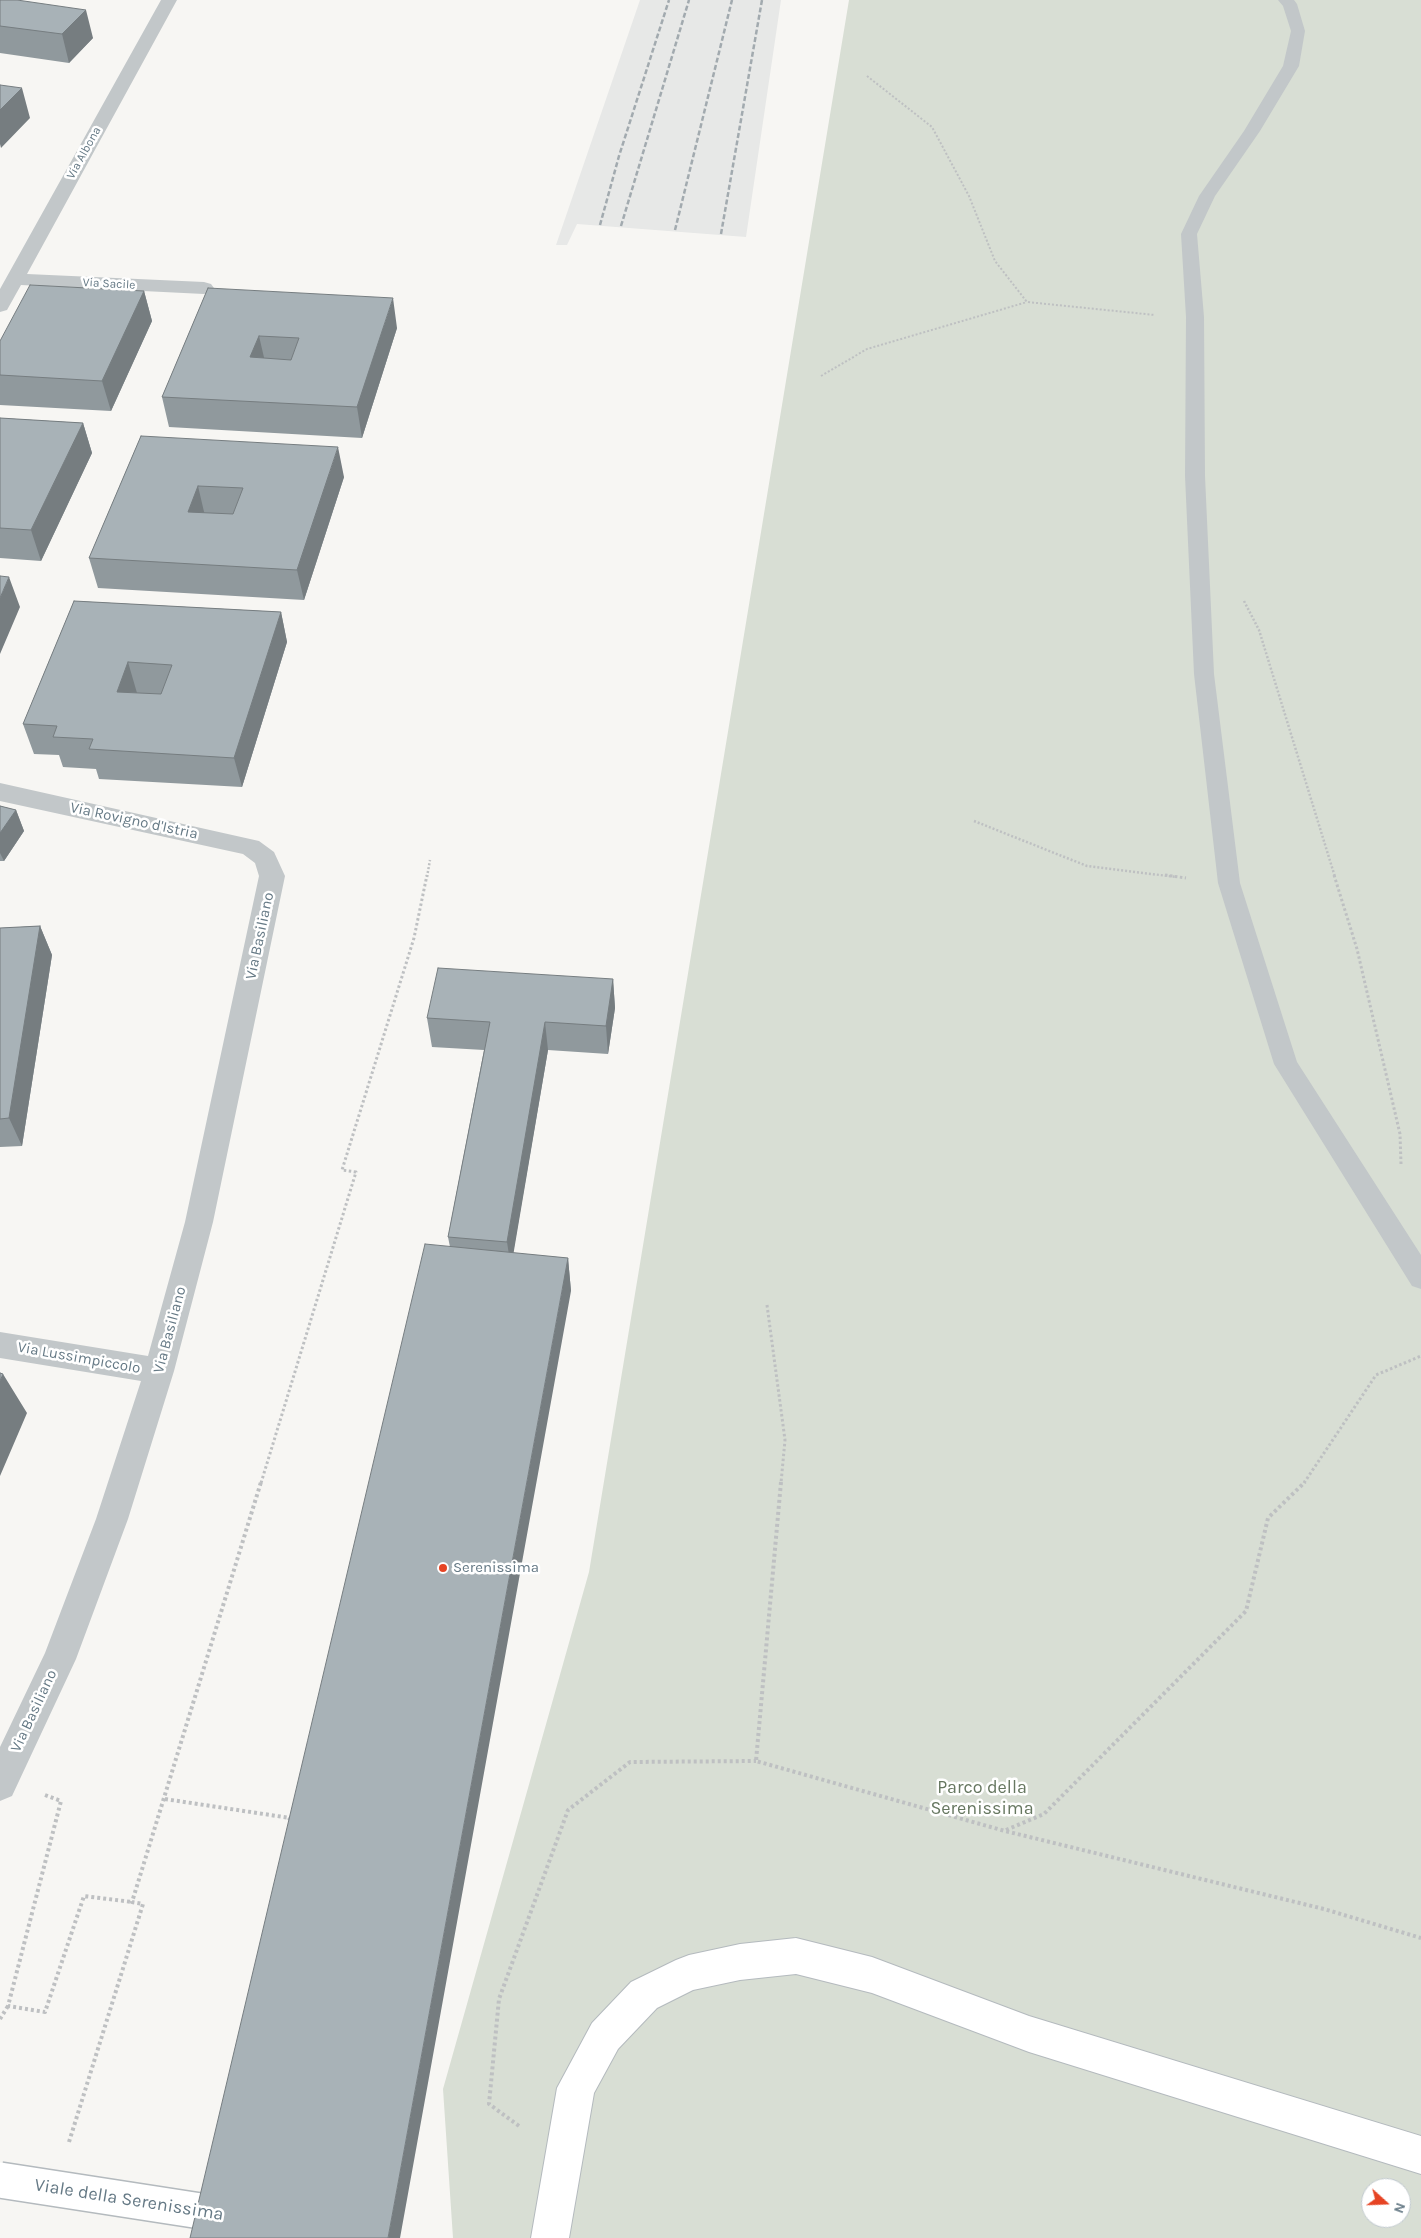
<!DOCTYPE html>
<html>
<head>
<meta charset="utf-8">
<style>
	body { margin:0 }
	#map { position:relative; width:1421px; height:2238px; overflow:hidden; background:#f7f6f3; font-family:Karla,sans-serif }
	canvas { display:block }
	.north { position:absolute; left:1361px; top:2178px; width:50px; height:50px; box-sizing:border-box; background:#fff; border:1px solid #c1c9ce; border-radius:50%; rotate:110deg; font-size:14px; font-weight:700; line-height:20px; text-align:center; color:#657985 }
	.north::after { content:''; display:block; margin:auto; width:18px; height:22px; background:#e64424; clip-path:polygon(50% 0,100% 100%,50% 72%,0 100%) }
</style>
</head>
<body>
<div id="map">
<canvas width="1421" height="2238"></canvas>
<div class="north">N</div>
</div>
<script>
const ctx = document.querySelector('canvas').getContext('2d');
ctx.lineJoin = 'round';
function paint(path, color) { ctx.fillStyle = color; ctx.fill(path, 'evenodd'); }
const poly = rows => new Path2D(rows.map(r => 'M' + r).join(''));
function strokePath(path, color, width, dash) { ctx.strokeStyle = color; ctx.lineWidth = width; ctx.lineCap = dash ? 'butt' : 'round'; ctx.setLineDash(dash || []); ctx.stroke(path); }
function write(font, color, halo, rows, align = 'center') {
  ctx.font = font + ' Karla,sans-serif'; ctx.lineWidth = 5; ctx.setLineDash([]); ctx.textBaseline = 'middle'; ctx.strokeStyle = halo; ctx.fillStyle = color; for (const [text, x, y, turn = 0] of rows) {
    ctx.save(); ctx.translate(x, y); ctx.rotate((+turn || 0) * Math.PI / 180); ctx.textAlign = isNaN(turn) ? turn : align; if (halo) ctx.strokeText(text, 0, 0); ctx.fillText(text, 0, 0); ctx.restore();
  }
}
paint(poly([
	[640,0,781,0,746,237,577,224,567,245,556,245]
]), '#e7e8e7');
paint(poly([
	[849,0,1421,0,1421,2238,453,2238,443,2089,589,1572],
	[1371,2188,1401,2188,1401,2218,1371,2218]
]), '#d8ded4');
const secondary = poly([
	[796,1938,872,1957,1029,2016,1421,2136,1421,2174,1029,2052,872,1993,796,1974,740,1980,693,1990,657,2008,618,2049,594,2093,569,2238,531,2238,557,2088,592,2023,631,1982,676,1960,689,1955,740,1944,796,1938]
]);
strokePath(secondary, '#b4babe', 2);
strokePath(poly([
	[867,76,932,127,969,196,995,261,1027,302,1155,315],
	[821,376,867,349,1027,302]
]), '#bec0c2', 2, [2, 2]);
strokePath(poly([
	[1244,601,1259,630,1335,877],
	[974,821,1087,866,1176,877],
	[427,877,430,860]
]), '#bec0c2', 2.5, [2, 2]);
strokePath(poly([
	[1165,875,1186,878],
	[1334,875,1357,949,1400,1134,1401,1164],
	[767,1305,785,1440,781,1483],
	[261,1483,356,1172,342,1170,414,938,427,875],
	[1304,1483,1376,1375,1421,1356]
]), '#bec0c2', 3, [2.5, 2.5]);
strokePath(poly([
	[781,1482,756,1761,1005,1831,1324,1909,1421,1938],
	[45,1795,61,1801,8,2006,45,2012,84,1896,132,1902],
	[165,1799,290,1818,289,1821],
	[1006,1830,1044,1814,1246,1611,1268,1518,1305,1482],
	[0,2019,8,2006],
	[519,2126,489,2104,499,1999,568,1810,630,1762,756,1761],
	[69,2142,143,1904,132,1902,261,1482]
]), '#bec0c2', 4, [3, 3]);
paint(poly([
	[1278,0,1294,0,1297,4,1305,31,1299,66,1260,131,1215,196,1197,234,1204,317,1205,476,1214,674,1240,883,1297,1062,1421,1255,1421,1289,1412,1286,1274,1064,1218,883,1194,674,1185,476,1186,317,1181,234,1199,196,1244,131,1283,66,1291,31,1283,6,1278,0]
]), '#c2c7c9');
paint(poly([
	[161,0,177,0,27,274,204,282,211,284,214,288,211,292,204,294,21,285,7,310,0,312,0,289,161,0],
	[0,783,259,841,274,852,285,876,213,1222,174,1371,128,1519,76,1659,12,1796,0,1801,0,1747,45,1653,96,1519,141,1381,0,1358,0,1332,148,1356,185,1222,259,876,255,863,243,854,0,801,0,783]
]), '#c2c7c9');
paint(secondary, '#fff');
strokePath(poly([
	[600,225,619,156,669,0],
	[621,226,689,0],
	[675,230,732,0],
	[721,234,762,0]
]), '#a2aaaf', 2.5, [5, 2.5]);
const secondaryBridge = poly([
	[0,2180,233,2216]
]);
strokePath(secondaryBridge, '#b4babe', 38, []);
strokePath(secondaryBridge, '#fff', 35);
paint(poly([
	[0,0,93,38,69,63,0,53],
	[208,288,397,328,362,438,169,427,162,397],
	[144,291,152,321,111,411,0,405,0,341],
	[0,418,83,423,92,453,41,561,0,558],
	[141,436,344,477,304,600,98,588,89,558],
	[74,601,281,612,287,642,242,787,99,779,96,769,63,767,59,755,34,754,23,724],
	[0,806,16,810,24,831,4,861,0,861],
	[40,926,52,955,22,1146,0,1147,0,928],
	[613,979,615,1008,608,1054,548,1050,513,1253,568,1258,571,1291,450,1247,448,1237,484,1050,432,1047,427,1018]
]), '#90999d');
paint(poly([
	[86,10,93,38,69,63,62,34],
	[22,88,30,118,1,148,0,144,0,110],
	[144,291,152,321,111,411,102,381],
	[393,298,397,328,362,438,357,407],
	[259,336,266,366,250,357],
	[83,423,92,453,41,561,31,530],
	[338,447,344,477,304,600,297,570],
	[198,486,205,516,188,512],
	[9,577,20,607,0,654,0,598],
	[281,612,287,642,242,787,234,758],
	[128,662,137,693,117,692],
	[16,810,24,831,4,861,0,853,0,833],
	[40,926,52,955,22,1146,9,1118],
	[613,979,615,1008,608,1054,606,1026],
	[545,1022,548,1050,511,1268,507,1242],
	[568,1258,571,1291,400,2238,388,2238],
	[3,1374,27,1413,0,1476,0,1381]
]), '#767d80');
const building = poly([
	[0,0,17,0,86,10,62,34,0,26,0,0],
	[0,85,22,88,0,110,0,85],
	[30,285,144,291,102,381,0,375,0,341,30,285],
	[208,288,393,298,357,407,162,397,208,288],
	[259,336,299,338,291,360,250,357,259,336],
	[0,418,83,423,31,530,0,528,0,418],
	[141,436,338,447,297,570,89,558,141,436],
	[198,486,243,488,233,514,188,512,198,486],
	[0,576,9,577,0,598,0,576],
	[74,601,281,612,234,758,89,749,93,739,53,737,57,726,23,724,74,601],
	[128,662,172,665,161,694,117,692,128,662],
	[0,806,16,810,0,833,0,806],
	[40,926,9,1118,0,1119,0,928,40,926],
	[438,968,613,979,606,1026,545,1022,507,1242,448,1237,490,1022,427,1018,438,968],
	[425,1244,568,1258,388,2238,190,2238,425,1244],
	[0,1373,3,1374,0,1381,0,1373]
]);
paint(building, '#a8b2b7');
strokePath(building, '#767d80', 1);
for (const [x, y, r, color] of [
	[443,1568,5,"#e64424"]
]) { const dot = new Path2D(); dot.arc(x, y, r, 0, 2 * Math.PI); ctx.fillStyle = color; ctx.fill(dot); strokePath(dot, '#fff', 2); }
write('12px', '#657985', '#fff', [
	["Via Albona",84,153,-61],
	["Via Sacile",109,284,3]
]);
write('15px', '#657985', '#fff', [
	["Via Rovigno d'Istria",134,821,12],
	["Via Basiliano",260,936,-78],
	["Via Basiliano",170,1330,-75],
	["Via Lussimpiccolo",79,1358,10],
	["Via Basiliano",34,1711,-65]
]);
write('15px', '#657985', '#fff', [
	["Serenissima",453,1568]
], 'left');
write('18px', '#667760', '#fff', [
	["Parco della",982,1788],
	["Serenissima",982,1809]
]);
write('18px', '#657985', '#fff', [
	["Viale della Serenissima",129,2200,9]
]);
</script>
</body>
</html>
